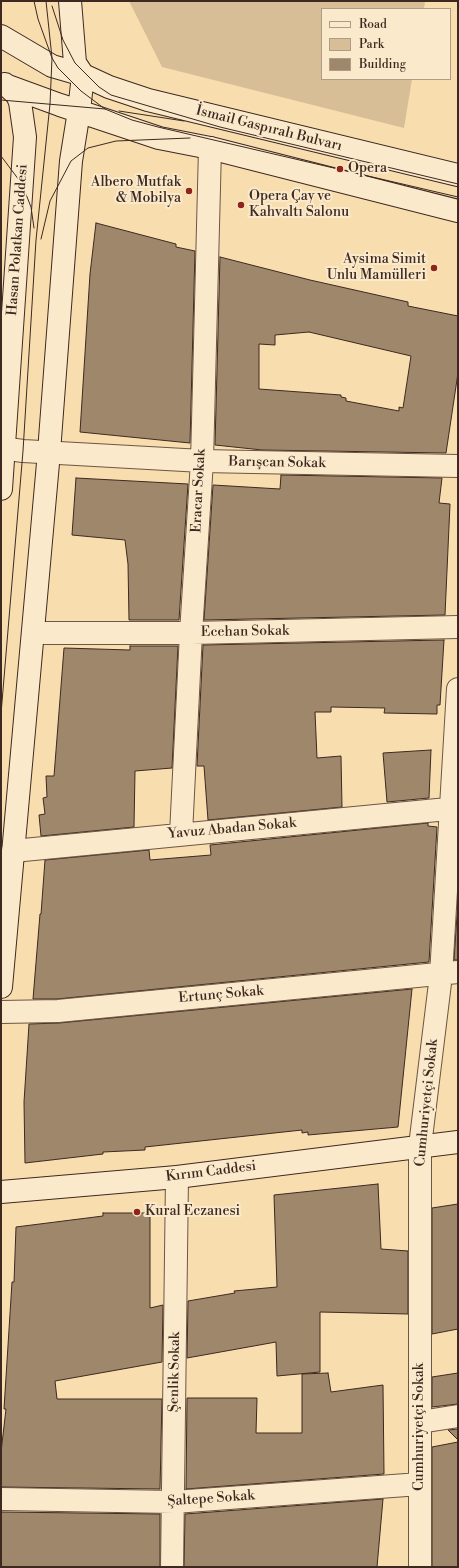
<!DOCTYPE html>
<html>
<head>
<meta charset="utf-8">
<style>
	body { margin:0 }
	#map { position:relative; width:459px; height:1568px; overflow:hidden; background:#f8ddaf; font-family:"Libre Bodoni",serif }
	canvas { display:block }
	.frame { position:absolute; inset:0; border:2px solid #3e2921; pointer-events:none }
	.legend { position:absolute; left:321px; top:8px; width:130px; height:72px; box-sizing:border-box; background:#fae9cb; border:1px solid #af9c87; margin:0; padding:5px 7px; list-style:none; font-size:12px; color:#3e2921 }
	.legend li { display:flex; align-items:center; gap:8px; height:20px }
	.legend b { width:20px; border:1px solid #af9c87 }
</style>
</head>
<body>
<div id="map">
<canvas width="459" height="1568"></canvas>
<div class="frame"></div>
<ul class="legend">
<li><b style="height:5px;background:#fae9cb"></b>Road</li>
<li><b style="height:11px;background:#d8be97"></b>Park</li>
<li><b style="height:11px;background:#9f876b"></b>Building</li>
</ul>
</div>
<script>
const ctx = document.querySelector('canvas').getContext('2d');
ctx.lineJoin = 'round';
function paint(path, color) { ctx.fillStyle = color; ctx.fill(path, 'evenodd'); }
const poly = rows => new Path2D(rows.map(r => 'M' + r).join(''));
function strokePath(path, color, width, dash) { ctx.strokeStyle = color; ctx.lineWidth = width; ctx.lineCap = dash ? 'butt' : 'round'; ctx.setLineDash(dash || []); ctx.stroke(path); }
function write(font, color, halo, rows, align = 'center') {
  ctx.font = font + ' "Libre Bodoni",serif'; ctx.lineWidth = 4; ctx.setLineDash([]); ctx.textBaseline = 'middle'; ctx.strokeStyle = halo; ctx.fillStyle = color; for (const [text, x, y, turn = 0] of rows) {
    ctx.save(); ctx.translate(x, y); ctx.rotate((+turn || 0) * Math.PI / 180); ctx.textAlign = isNaN(turn) ? turn : align; if (halo) ctx.strokeText(text, 0, 0); ctx.fillText(text, 0, 0); ctx.restore();
  }
}
paint(poly([
	[129,1,425,1,424,9,322,9,322,79,412,79,404,128,162,67]
]), '#d8be97');
const building = poly([
	[96,223,176,244,176,247,195,251,190,443,80,432,90,274,96,223],
	[220,257,310,280,408,302,408,306,458,316,458,373,446,453,262,450,215,445,220,257],
	[309,332,411,356,403,408,399,407,399,411,346,401,346,398,341,397,341,395,259,389,259,344,275,345,275,335,309,332],
	[281,475,442,478,439,503,450,504,445,615,204,620,213,485,280,489,281,475],
	[76,478,188,484,179,620,129,620,128,564,125,540,72,535,76,478],
	[444,640,440,705,437,705,437,714,384,713,385,708,331,707,331,712,315,712,317,758,341,756,342,807,208,820,204,766,197,766,203,645,444,640],
	[130,646,178,646,172,768,135,771,134,827,41,836,39,815,45,814,43,798,47,797,46,776,54,776,64,648,130,650,130,646],
	[431,750,429,798,387,802,383,753,431,750],
	[428,823,428,826,437,827,429,962,57,999,33,999,40,914,41,914,45,860,149,850,150,860,211,855,210,845,428,823],
	[458,900,458,960,454,960,458,900],
	[412,989,398,1127,308,1135,308,1132,302,1133,302,1130,145,1147,145,1150,103,1152,103,1154,25,1163,24,1102,29,1024,59,1023,412,989],
	[378,1184,381,1249,408,1251,408,1314,320,1312,320,1372,277,1376,276,1342,187,1358,188,1301,235,1293,234,1291,277,1287,274,1195,378,1184],
	[458,1204,458,1329,432,1334,432,1208,458,1204],
	[103,1213,150,1213,150,1308,163,1305,162,1362,55,1381,57,1399,162,1399,160,1489,1,1487,1,1452,6,1409,4,1409,12,1282,14,1282,16,1227,103,1216,103,1213],
	[328,1373,331,1392,383,1385,384,1474,186,1489,187,1398,257,1398,256,1433,302,1433,302,1374,328,1373],
	[458,1373,458,1404,432,1407,432,1377,458,1373],
	[458,1429,458,1440,448,1430,458,1429],
	[458,1442,458,1567,432,1567,432,1447,458,1442],
	[383,1499,377,1567,184,1567,185,1514,383,1499],
	[1,1512,160,1514,160,1567,1,1567,1,1512]
]);
paint(building, '#9f876b');
strokePath(building, '#3e2921', 1);
const minor = poly([
	[1,448,23,451,202,461,458,466],
	[33,633,191,633,458,627],
	[181,834,191,633,202,461,210,148],
	[13,851,458,808],
	[1,1012,58,1011,458,972],
	[420,1422,458,1416],
	[1,1499,174,1502,420,1484],
	[172,1567,177,1177],
	[420,1567,420,1146,441,975,458,689]
]);
const secondary = poly([
	[1,36,52,66,83,75,109,87,148,100,458,175],
	[8,86,60,105,159,138,210,148,458,211],
	[1,489,25,137,20,102,17,95,5,84],
	[1,987,49,452,71,161,79,111,83,75,75,63,70,1],
	[1,1192,177,1177,458,1142]
]);
strokePath(minor, '#6c5644', 24);
strokePath(secondary, '#3e2921', 24);
strokePath(minor, '#fae9cb', 22);
strokePath(secondary, '#fae9cb', 22);
strokePath(poly([
	[34,1,38,19,52,58,58,68,81,91,105,109,132,120,158,127,458,197],
	[52,6,63,40,75,63,99,87,111,95,220,127,458,184],
	[1,100,105,109],
	[119,111,184,121],
	[1,156,22,184,31,207,34,228],
	[41,239,50,201,71,161,88,148,116,141,190,138],
	[1,714,23,451,36,240,50,104,52,58,46,1]
]), '#3e2921', 1);
for (const [x, y, r, color] of [
	[340,169,4,"#8f2418"],
	[189,191,4,"#8f2418"],
	[241,205,4,"#8f2418"],
	[434,268,4,"#8f2418"],
	[137,1212,4,"#8f2418"]
]) { const dot = new Path2D(); dot.arc(x, y, r, 0, 2 * Math.PI); ctx.fillStyle = color; ctx.fill(dot); strokePath(dot, '#fae9cb', 1.5); }
write('14px', '#3e2921', '#fae9cb', [
	["İsmail Gaspıralı Bulvarı",269,129,14],
	["Hasan Polatkan Caddesi",18,240,-86],
	["Barışcan Sokak",277,463,1],
	["Eracar Sokak",199,491,-87],
	["Ecehan Sokak",245,632,-1],
	["Yavuz Abadan Sokak",232,829,-5],
	["Ertunç Sokak",221,995,-5],
	["Cumhuriyetçi Sokak",427,1103,-84],
	["Kırım Caddesi",211,1172,-7],
	["Şenlik Sokak",175,1372,-89],
	["Cumhuriyetçi Sokak",420,1427,-90],
	["Şaltepe Sokak",211,1499,-4]
]);
write('14px', '#3e2921', '#fae9cb', [
	["Opera",348,169],
	["Albero Mutfak",181,183,"right"],
	["& Mobilya",181,199,"right"],
	["Opera Çay ve",249,197],
	["Kahvaltı Salonu",249,213],
	["Aysima Simit",426,260,"right"],
	["Unlu Mamülleri",426,276,"right"],
	["Kural Eczanesi",145,1212]
], 'left');
</script>
</body>
</html>
